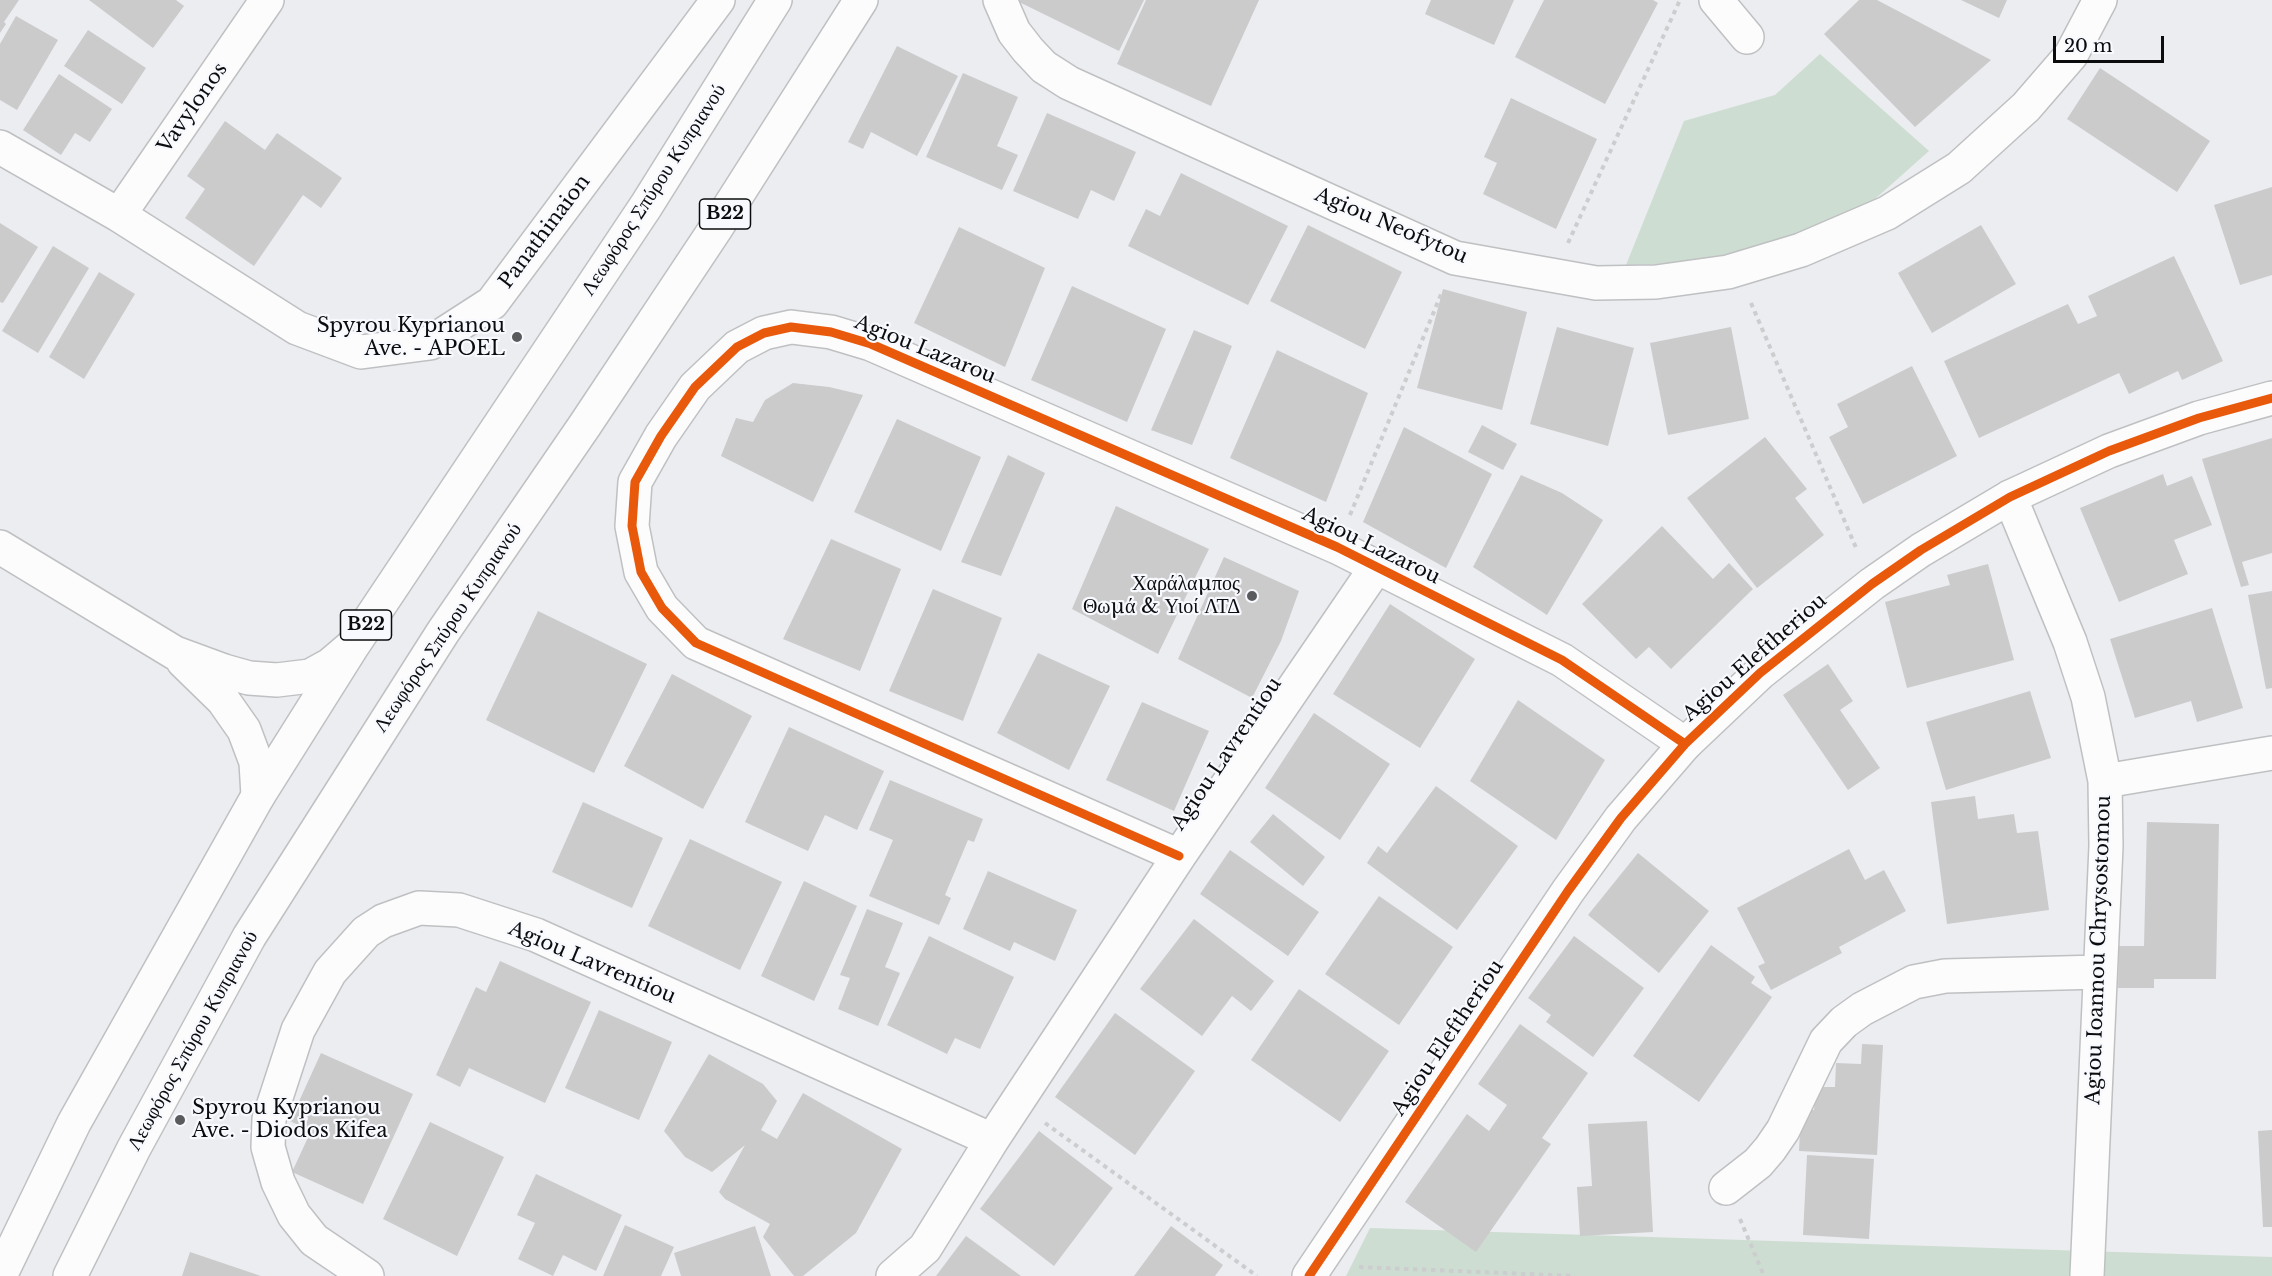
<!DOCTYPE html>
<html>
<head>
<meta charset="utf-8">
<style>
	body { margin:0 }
	#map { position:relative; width:2272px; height:1276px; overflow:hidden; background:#ebedf0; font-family:"Libre Baskerville",serif }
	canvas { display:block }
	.scale { position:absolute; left:2053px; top:36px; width:111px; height:27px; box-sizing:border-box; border:3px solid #0b0c0d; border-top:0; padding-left:8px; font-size:18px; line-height:21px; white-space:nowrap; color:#0b0c0d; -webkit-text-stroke:4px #f7f9fe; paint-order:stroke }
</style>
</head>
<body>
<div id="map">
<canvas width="2272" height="1276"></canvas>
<div class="scale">20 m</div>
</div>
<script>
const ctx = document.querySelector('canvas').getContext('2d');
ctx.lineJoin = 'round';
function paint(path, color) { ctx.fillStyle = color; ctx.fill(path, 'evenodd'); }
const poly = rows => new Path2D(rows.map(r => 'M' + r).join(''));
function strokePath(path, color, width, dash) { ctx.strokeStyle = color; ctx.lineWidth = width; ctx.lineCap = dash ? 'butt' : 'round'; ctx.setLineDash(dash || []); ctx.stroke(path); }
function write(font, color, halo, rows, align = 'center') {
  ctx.font = font + ' "Libre Baskerville",serif'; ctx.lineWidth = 4.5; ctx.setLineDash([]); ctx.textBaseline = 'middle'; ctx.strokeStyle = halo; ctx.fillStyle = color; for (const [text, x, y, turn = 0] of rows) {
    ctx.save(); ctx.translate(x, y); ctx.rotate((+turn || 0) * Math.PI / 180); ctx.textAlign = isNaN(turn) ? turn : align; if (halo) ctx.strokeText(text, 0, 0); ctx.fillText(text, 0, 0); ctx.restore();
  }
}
paint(poly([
	[1820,54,1929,151,1866,207,1742,261,1626,265,1684,121,1775,95],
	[1370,1228,2272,1257,2272,1276,1346,1276]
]), '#ceddd1');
paint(poly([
	[0,0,19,0,4,22,6,24,0,33],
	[89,0,176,0,184,6,153,48],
	[1015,0,1144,0,1119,51],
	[1146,0,1259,0,1211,106,1117,64],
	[1431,0,1514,0,1494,45,1425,14],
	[1544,0,1653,0,1658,3,1605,104,1515,57],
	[1859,0,1877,0,1991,60,1915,127,1824,34],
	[1961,0,2007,0,1999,18],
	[16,16,58,40,17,110,0,100,0,44],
	[88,30,146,68,122,104,64,66],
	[897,46,958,76,917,156,871,132,863,149,848,142],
	[2100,68,2210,141,2177,192,2067,119],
	[963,73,1018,97,997,146,1018,155,1002,190,926,157],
	[59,74,112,109,90,142,75,133,61,155,23,130],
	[1511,98,1597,139,1556,229,1483,194,1497,163,1484,157],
	[1047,113,1136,152,1114,201,1091,190,1078,219,1013,191],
	[225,121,265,150,277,133,342,178,321,208,303,195,254,266,185,218,205,189,187,176],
	[1181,173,1288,226,1248,305,1128,246,1146,209,1160,216],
	[2272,187,2272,275,2240,285,2214,205],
	[0,223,38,247,3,303,0,302],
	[1308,225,1402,272,1365,349,1270,301],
	[1981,225,2016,284,1932,333,1898,273],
	[959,227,1045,268,1005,367,914,323],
	[53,246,89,268,38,353,2,331],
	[2174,256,2223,361,2182,380,2178,371,2129,394,2119,373,1979,438,1944,361,2068,304,2078,324,2097,316,2088,296],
	[99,272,135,294,84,379,49,357],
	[1072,286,1166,329,1127,422,1031,380],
	[1443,289,1527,312,1502,410,1417,388],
	[1557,327,1634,348,1608,446,1530,424],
	[1731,327,1749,419,1668,435,1650,343],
	[1194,330,1232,346,1192,445,1151,430],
	[1277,350,1368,393,1326,502,1230,458],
	[1912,366,1957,456,1863,504,1829,437,1848,427,1837,404],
	[793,383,829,387,863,395,813,502,721,456,736,418,753,422,765,400],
	[897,419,981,457,941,551,854,512],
	[1482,425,1517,444,1503,470,1468,452],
	[1404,427,1492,474,1446,568,1363,522],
	[1765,437,1807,489,1795,498,1824,535,1757,588,1687,498],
	[2272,438,2272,553,2242,562,2249,585,2241,587,2202,459],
	[1008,455,1045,473,1001,576,961,562],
	[2163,474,2167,486,2192,476,2212,525,2174,540,2188,574,2119,602,2080,508],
	[1521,475,1562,493,1603,520,1547,615,1473,567],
	[1116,506,1209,549,1158,654,1072,609],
	[1662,526,1713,579,1729,563,1753,589,1671,669,1649,647,1636,659,1582,604],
	[831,539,901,569,860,671,783,639],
	[1224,557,1299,591,1281,641,1252,698,1178,659],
	[1988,564,2014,660,1907,688,1885,602,1950,585,1947,575],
	[933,589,1002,618,963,721,889,691],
	[2272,591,2272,688,2266,689,2248,595],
	[1390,604,1475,659,1420,748,1333,694],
	[2212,608,2243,708,2197,722,2191,701,2135,718,2110,639],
	[538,611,647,664,594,773,486,720],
	[1038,653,1110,686,1069,770,997,733],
	[1828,664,1853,701,1840,710,1880,768,1848,790,1783,695],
	[672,674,752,716,703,809,624,766],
	[2030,691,2051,758,1946,790,1926,722],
	[1518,700,1605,760,1556,840,1470,781],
	[1142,702,1209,731,1174,811,1106,780],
	[1314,713,1390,764,1340,840,1265,788],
	[789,727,884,771,857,830,825,815,808,851,745,822],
	[890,780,983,819,974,842,968,840,945,895,951,898,939,925,869,896,893,840,869,830],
	[1436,786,1518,846,1457,930,1367,863,1378,846,1387,853],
	[1975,796,1978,819,2014,814,2017,833,2038,831,2049,910,1947,924,1931,802],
	[583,802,663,838,632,908,552,872],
	[1273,814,1325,857,1303,886,1250,842],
	[2147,822,2219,824,2216,979,2154,979,2154,988,2118,988,2119,946,2144,946],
	[690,839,782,882,740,970,648,926],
	[1849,849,1865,880,1884,870,1906,911,1839,947,1842,953,1771,990,1758,966,1765,963,1737,908],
	[1230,850,1319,912,1288,956,1200,894],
	[1638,853,1709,911,1659,973,1588,915],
	[988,871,1077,910,1055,961,1014,942,1010,951,963,929],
	[804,881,857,906,814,1001,761,976],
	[1379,896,1453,947,1399,1025,1325,974],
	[867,909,903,923,885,967,900,973,878,1026,838,1009,850,978,840,975],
	[1194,919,1274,981,1251,1011,1232,996,1202,1036,1140,989],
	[929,936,1014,977,980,1049,955,1038,947,1054,887,1025],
	[1574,936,1644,988,1593,1057,1546,1022,1551,1015,1528,998],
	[1711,945,1755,977,1751,983,1772,997,1699,1102,1633,1056],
	[500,961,591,1002,545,1103,469,1068,460,1087,436,1075,476,987,486,992],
	[1299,989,1389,1051,1340,1122,1251,1060],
	[599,1010,672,1042,639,1120,565,1088],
	[1115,1013,1195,1071,1135,1155,1055,1097],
	[1520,1024,1588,1073,1542,1138,1551,1144,1476,1252,1405,1202,1467,1114,1489,1131,1507,1105,1478,1084],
	[1862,1044,1883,1045,1877,1155,1799,1151,1801,1109,1814,1110,1816,1087,1835,1087,1836,1063,1861,1064],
	[321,1053,413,1094,363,1204,292,1172,311,1131,290,1121],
	[709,1054,763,1084,777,1101,761,1130,777,1139,803,1093,902,1149,856,1233,803,1276,794,1276,763,1237,770,1224,725,1199,719,1192,745,1145,712,1172,685,1157,664,1131],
	[1647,1121,1653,1232,1580,1236,1577,1187,1592,1186,1588,1124],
	[430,1122,504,1157,457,1256,383,1219],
	[2272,1130,2272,1227,2263,1227,2258,1131],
	[1039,1131,1113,1188,1054,1266,980,1209],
	[1807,1155,1874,1159,1869,1239,1803,1235],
	[536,1174,622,1215,596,1271,563,1255,553,1276,518,1259,535,1223,517,1215],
	[625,1225,674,1247,661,1276,603,1276],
	[755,1226,771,1276,681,1276,674,1253],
	[1171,1226,1223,1265,1215,1276,1134,1276],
	[966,1236,1021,1276,936,1276],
	[190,1252,261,1276,182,1276]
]), '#cbcbcc');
const street = poly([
	[1000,0,1014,32,1028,50,1044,67,1069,83,1455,258,1596,283,1656,282,1728,272,1801,250,1887,213,1959,168,2026,107,2071,55,2100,0],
	[1716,0,1747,37],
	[0,147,119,215,297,328,361,352,430,343,492,303,718,0],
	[119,215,267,0],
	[2010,497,2070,642,2088,697,2105,781,2106,846,2087,1276],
	[0,547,175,653,224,671,249,678,277,680,310,676,330,665,350,648],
	[183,661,223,700,244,730,256,762,258,796],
	[2105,781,2272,753],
	[1179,856,696,643,662,608,641,572,632,526,635,482,661,436,695,387,737,347,764,333,791,327,831,332,871,344,1337,547,1562,660,1685,744],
	[1726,1188,1758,1163,1770,1149,1783,1130,1826,1041,1844,1022,1862,1009,1914,982,1945,976,2100,972],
	[367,1276,314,1240,294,1215,278,1182,268,1147,269,1119,298,1030,330,972,366,932,383,921,419,908,459,910,536,935,992,1140],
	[893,1276,925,1248,992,1140,1179,856,1375,569]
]);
const secondary = poly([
	[1309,1276,1568,891,1621,818,1685,744,1760,673,1872,584,1921,550,2010,497,2109,451,2199,418,2272,398]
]);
const primary = poly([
	[0,1276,74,1123,258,796,353,645,646,206,775,0],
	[70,1276,134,1148,249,937,443,632,585,425,716,228,861,0]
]);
strokePath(street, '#bfc0c2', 36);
strokePath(secondary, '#bfc0c2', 36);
strokePath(primary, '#bfc0c2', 36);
strokePath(poly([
	[1568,243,1680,0],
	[1751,303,1857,550],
	[1350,515,1442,292],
	[1045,1123,1257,1276],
	[1740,1219,1764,1276],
	[1359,1267,1575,1276]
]), '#cccdce', 4, [4.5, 4.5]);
strokePath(street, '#fcfcfd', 33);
strokePath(secondary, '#fcfcfd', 33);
strokePath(primary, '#fcfcfd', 33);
strokePath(poly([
	[1179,856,696,643,662,608,641,572,632,526,635,482,661,436,695,387,737,347,764,333,791,327,831,332,871,344,1337,547,1562,660,1685,744],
	[1309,1276,1568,891,1621,818,1685,744,1760,673,1872,584,1921,550,2010,497,2109,451,2199,418,2272,398]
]), '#e8590c', 9);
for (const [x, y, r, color] of [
	[517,337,6,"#595b5c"],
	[1252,596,6,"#595b5c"],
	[180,1120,6,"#595b5c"]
]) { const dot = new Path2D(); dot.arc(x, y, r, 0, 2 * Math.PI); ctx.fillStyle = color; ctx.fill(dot); strokePath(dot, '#f7f9fe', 2); }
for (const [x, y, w] of [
	[725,214,51],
	[366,625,51]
]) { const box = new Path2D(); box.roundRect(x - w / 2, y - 15, w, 30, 4.5); ctx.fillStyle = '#f7f9fe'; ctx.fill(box); strokePath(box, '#0b0c0d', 1.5); }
write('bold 18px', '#0b0c0d', null, [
	["B22",725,214],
	["B22",366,625]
]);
write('20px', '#0b0c0d', '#f7f9fe', [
	["Vavylonos",193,108,-55],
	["Λεωφόρος Σπύρου Κυπριανού",654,190,-57],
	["Agiou Neofytou",1391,226,23],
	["Panathinaion",545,232,-53],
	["Agiou Lazarou",925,350,22],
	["Agiou Lazarou",1371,546,26],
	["Λεωφόρος Σπύρου Κυπριανού",448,628,-56],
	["Agiou Eleftheriou",1755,658,-41],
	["Agiou Lavrentiou",1227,754,-56],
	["Agiou Ioannou Chrysostomou",2099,950,-88],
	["Agiou Lavrentiou",592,963,23],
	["Agiou Eleftheriou",1448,1038,-56],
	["Λεωφόρος Σπύρου Κυπριανού",193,1041,-61]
]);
write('20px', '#0b0c0d', '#f7f9fe', [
	["Spyrou Kyprianou",505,326],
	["Ave. - APOEL",505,349],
	["Χαράλαμπος",1240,584],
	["Θωμά & Υιοί ΛΤΔ",1240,607],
	["Spyrou Kyprianou",192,1108,"left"],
	["Ave. - Diodos Kifea",192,1131,"left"]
], 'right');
</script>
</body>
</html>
